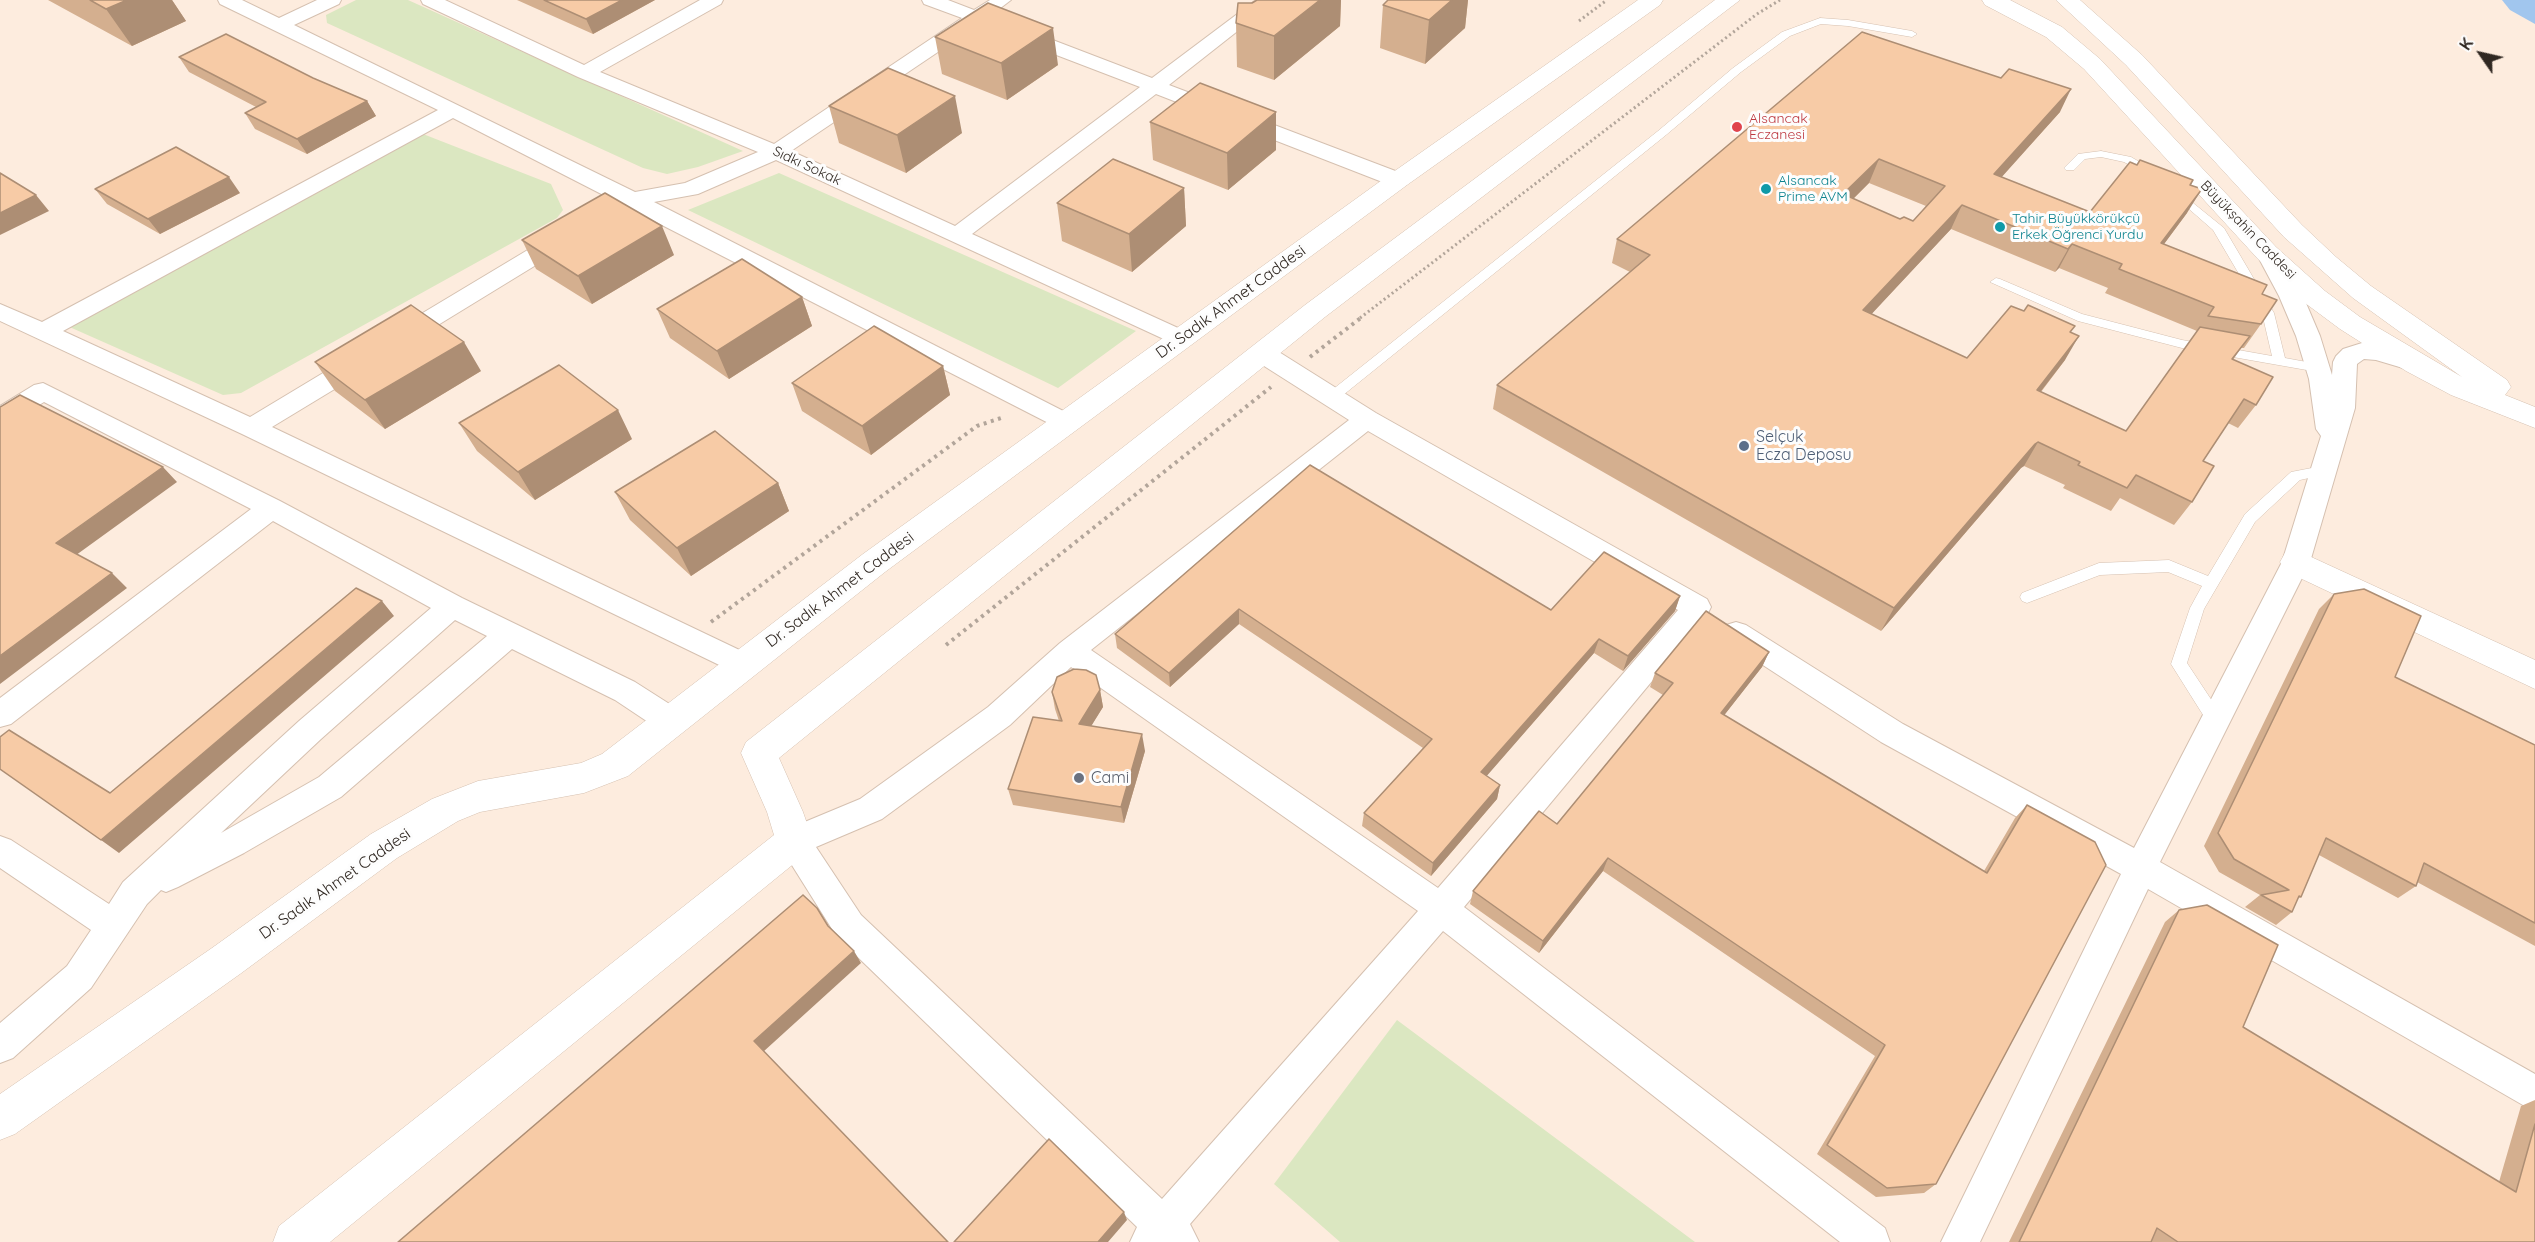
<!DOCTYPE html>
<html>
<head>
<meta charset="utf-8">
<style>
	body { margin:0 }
	#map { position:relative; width:2535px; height:1242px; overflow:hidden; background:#fdecde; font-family:Quicksand,sans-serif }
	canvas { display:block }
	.north { position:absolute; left:2451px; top:24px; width:60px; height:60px; -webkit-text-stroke:4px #fdfdfd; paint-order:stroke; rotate:304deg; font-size:16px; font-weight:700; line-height:24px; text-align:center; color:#302822 }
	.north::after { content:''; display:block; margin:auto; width:21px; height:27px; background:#302822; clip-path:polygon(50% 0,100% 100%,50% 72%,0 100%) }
</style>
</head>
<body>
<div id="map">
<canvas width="2535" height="1242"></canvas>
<div class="north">K</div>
</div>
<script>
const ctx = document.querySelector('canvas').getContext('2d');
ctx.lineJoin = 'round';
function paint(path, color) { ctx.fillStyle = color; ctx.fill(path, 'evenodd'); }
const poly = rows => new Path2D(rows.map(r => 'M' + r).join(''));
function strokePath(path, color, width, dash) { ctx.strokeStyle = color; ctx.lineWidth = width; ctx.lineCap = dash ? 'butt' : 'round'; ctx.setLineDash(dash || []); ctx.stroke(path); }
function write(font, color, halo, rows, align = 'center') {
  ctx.font = font + ' Quicksand,sans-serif'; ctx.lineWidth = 6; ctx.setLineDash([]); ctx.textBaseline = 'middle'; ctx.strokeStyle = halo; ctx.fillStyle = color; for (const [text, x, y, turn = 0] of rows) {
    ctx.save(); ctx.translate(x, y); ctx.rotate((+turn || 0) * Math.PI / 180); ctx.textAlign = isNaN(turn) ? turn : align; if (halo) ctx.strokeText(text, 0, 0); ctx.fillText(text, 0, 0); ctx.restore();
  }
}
paint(poly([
	[356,0,408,0,743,151,698,167,667,174,643,168,327,23,326,15],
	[423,134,551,184,563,210,557,218,241,393,223,395,65,325],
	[779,173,1136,331,1058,388,688,210],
	[1397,1020,1695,1242,1340,1242,1274,1184]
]), '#dbe7c1');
paint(poly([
	[2502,0,2535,0,2535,24,2510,10]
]), '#a1c6ee');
const service = poly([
	[1820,18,1848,20,1912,31,1917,34,1912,37,1848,26,1821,24,1790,36,1741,72,1666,135,1337,400,1327,400,1325,397,1327,394,1658,131,1733,68,1782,32,1820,18],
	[2101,151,2131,157,2160,174,2158,176,2150,176,2124,162,2101,157,2085,159,2074,170,2066,170,2064,168,2078,154,2101,151],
	[2177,190,2224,228,2274,313,2285,358,2323,365,2324,368,2323,371,2318,372,2182,348,2078,321,1990,282,1996,278,2000,279,2082,314,2182,340,2272,356,2262,313,2213,230,2173,195,2171,193,2177,190],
	[2322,466,2327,468,2329,471,2327,474,2300,480,2255,522,2204,609,2187,663,2222,716,2224,721,2222,726,2216,728,2210,726,2171,664,2190,608,2202,586,2168,572,2100,575,2027,603,2022,601,2020,597,2022,593,2099,563,2169,560,2208,576,2245,514,2291,472,2322,466]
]);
const minor = poly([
	[218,0,242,0,279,18,317,0,341,0,339,4,294,25,635,192,685,183,758,152,578,77,423,4,421,0,445,0,584,65,700,0,723,0,721,4,600,72,774,144,962,18,924,4,922,0,948,0,974,10,990,0,1011,0,990,16,1152,78,1256,0,1277,0,1169,85,1406,175,1409,180,1406,185,1398,186,1390,185,1156,94,972,234,1189,333,1193,339,1189,345,1181,347,776,160,698,194,654,202,1075,417,1079,423,1075,429,1066,432,453,118,63,331,250,417,353,355,362,353,371,355,374,361,371,367,272,427,752,656,757,664,752,672,742,676,242,434,0,321,0,304,42,322,438,110,220,4,218,0],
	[978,25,1140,87,955,226,791,151,978,25],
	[564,231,572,233,575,238,572,243,407,344,399,346,391,344,387,338,391,332,556,233,564,231],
	[2267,246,2275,248,2303,296,2320,336,2332,375,2333,362,2336,356,2343,349,2362,343,2377,344,2422,357,2425,363,2422,369,2413,371,2376,360,2364,359,2357,364,2355,408,2310,562,2160,862,2535,1074,2535,1112,2148,889,1980,1242,1941,1242,2121,874,1881,742,1726,641,1722,633,1726,625,1736,622,1746,625,1903,724,2134,848,2282,562,2321,436,2316,429,2309,379,2296,336,2279,296,2256,253,2259,248,2267,246],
	[1262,345,1271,347,1376,413,1707,599,1711,607,1707,615,1464,907,1885,1228,1890,1242,1840,1242,1443,931,1190,1224,1199,1242,1130,1242,1137,1227,837,937,783,851,778,841,783,831,860,799,988,707,1060,643,1349,420,1253,359,1250,353,1253,347,1262,345],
	[1368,431,1678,610,1438,888,1091,650,1368,431],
	[1071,667,1418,911,1162,1199,861,915,816,847,882,819,1010,725,1071,667],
	[43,383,280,501,462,598,635,682,682,712,686,721,682,730,671,734,660,730,615,700,512,649,341,797,244,853,178,887,166,892,161,890,147,904,91,988,13,1058,0,1063,0,1023,67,966,91,930,0,868,0,836,11,840,109,904,123,882,299,721,431,608,273,521,11,724,0,727,0,698,251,509,44,402,9,424,0,427,0,406,34,385,43,383],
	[455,620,487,636,319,777,221,833,321,739,455,620]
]);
const tertiary = poly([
	[1982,0,2010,0,2062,27,2100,59,2276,247,2325,291,2360,317,2462,377,2353,298,2284,237,2126,65,2056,0,2080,0,2142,55,2302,225,2336,257,2371,286,2507,380,2511,387,2505,395,2535,407,2535,428,2451,395,2406,371,2340,329,2305,303,2258,259,2084,69,2046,37,1985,5,1982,0],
	[2296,550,2535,660,2535,689,2285,571,2280,562,2285,553,2296,550]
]);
const primary = poly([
	[1638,0,1663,0,1660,5,1407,185,885,572,628,776,584,793,480,812,458,821,397,858,240,974,15,1134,0,1140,0,1094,212,948,371,834,432,799,478,781,581,763,602,754,863,554,1389,175,1638,0],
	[1715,0,1740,0,1325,317,779,758,803,812,813,841,807,853,330,1242,273,1242,279,1226,774,835,767,812,741,753,746,742,1305,305,1715,0]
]);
strokePath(service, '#d5c0b0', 1);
strokePath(minor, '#d5c0b0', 2);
strokePath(tertiary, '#d5c0b0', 1);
strokePath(primary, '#d5c0b0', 1);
strokePath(poly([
	[1579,21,1607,0],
	[1360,318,1757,14,1780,0]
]), '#b2a59a', 3, [2, 3]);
strokePath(poly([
	[1310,357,1362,317],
	[711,622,977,426,1004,417],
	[946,645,1271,387]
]), '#b2a59a', 4, [3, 4.5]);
paint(service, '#fff');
paint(minor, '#fff');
paint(tertiary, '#fff');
paint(primary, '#fff');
paint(poly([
	[48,0,172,0,186,21,132,46],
	[517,0,655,0,593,34],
	[1257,0,1341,0,1340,26,1274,80,1237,67,1236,23],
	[1388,0,1468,0,1465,28,1425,64,1380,48,1383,5],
	[1862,32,2060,112,2001,177,2090,212,2137,165,2193,180,2191,185,2187,213,2164,244,2262,294,2261,324,2244,348,2241,348,2233,360,2256,405,2238,428,2228,423,2203,461,2192,502,2174,525,2120,498,2111,511,2063,488,2065,485,2024,466,2021,468,1881,631,1493,409,1497,385,1630,272,1612,263,1617,239],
	[1869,183,1926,206,1913,221,1900,219,1853,199],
	[1951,229,2055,272,2059,268,2108,288,2105,293,2197,331,2126,431,2041,392,2065,360,2071,333,1967,358,1871,314],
	[935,37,1058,65,1007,100,942,74],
	[179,57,313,78,367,101,376,116,307,154,255,129,245,113,256,107,189,72],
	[829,106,962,133,906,173,839,143],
	[1150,122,1276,150,1228,190,1153,160],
	[1184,188,1186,226,1132,272,1062,241,1057,203],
	[95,189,240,193,160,234,107,204],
	[522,240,674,255,592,304,536,269],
	[802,297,812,326,729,379,670,338,657,309],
	[315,362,481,371,385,429,335,391],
	[943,366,950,395,871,455,802,411,792,383],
	[459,423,632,439,535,500,477,451],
	[1310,465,1551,610,1680,596,1675,611,1623,671,1594,653,1486,776,1500,785,1497,799,1431,876,1362,826,1364,813,1423,748,1239,624,1170,687,1117,648,1115,634],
	[778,483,789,511,691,576,630,520,615,492],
	[2334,594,2395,677,2535,745,2535,946,2417,882,2416,886,2398,898,2319,855,2301,897,2297,899,2292,912,2276,925,2245,907,2260,895,2219,872,2204,846,2319,609],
	[1769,652,1762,667,1724,715,1984,871,2015,818,2027,805,1936,1184,1924,1193,1876,1197,1817,1154,1875,1056,1603,871,1539,953,1470,904,1473,891,1557,824,1663,695,1650,687,1655,673],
	[1100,690,1103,707,1091,726,1145,751,1124,823,1013,805,1008,789,1059,721,1055,709,1052,692],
	[2179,910,2243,1027,2499,1182,2521,1106,2535,1100,2535,1242,2009,1242,2165,922]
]), '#d4af8f');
paint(poly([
	[127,0,172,0,186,21,132,46,106,9],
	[622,0,655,0,593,34,586,19],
	[1320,0,1341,0,1340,26,1274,80,1274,36],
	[1452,0,1468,0,1465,28,1425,64,1429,20],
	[1053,28,1058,65,1007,100,1001,63],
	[2071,89,2060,112,1983,198,1994,174],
	[955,96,962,133,906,173,897,135],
	[367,101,376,116,307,154,297,139],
	[1276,112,1276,150,1228,190,1227,153],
	[1879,159,1869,183,1834,218,1843,194],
	[229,177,240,193,160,234,148,219],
	[1184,188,1186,226,1132,272,1129,234],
	[2202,189,2187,213,2147,267,2161,243],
	[36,195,49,211,0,235,0,213],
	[1962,205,1951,229,1853,334,1863,310],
	[662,226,674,255,592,304,578,276],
	[2072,244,2059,268,2055,272,2068,249],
	[802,297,812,326,729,379,717,351],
	[2079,336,2065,360,2024,413,2037,390],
	[464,342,481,371,385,429,365,400],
	[943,366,950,395,871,455,862,426],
	[618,410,632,439,535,500,518,472],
	[2038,442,2024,466,2021,468,1881,631,1894,608,2035,444],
	[163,467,177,482,72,558,56,543],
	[778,483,789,511,691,576,677,548],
	[112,573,127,588,0,684,0,656],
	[1680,596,1675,611,1623,671,1628,656],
	[382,601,394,616,119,853,101,840],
	[1239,609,1239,624,1170,687,1169,673],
	[1599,639,1594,653,1478,786,1481,772],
	[1769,652,1762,667,1715,727,1721,713],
	[1100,690,1103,707,1082,741,1079,724],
	[1142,734,1145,751,1124,823,1121,807],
	[1500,785,1497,799,1431,876,1433,863],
	[1608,858,1603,871,1539,953,1543,941],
	[854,951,861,963,763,1052,754,1041],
	[1124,1212,1127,1220,1108,1242,1098,1242]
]), '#ad8e74');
const building = poly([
	[90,0,127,0,106,9,90,0],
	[544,0,622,0,586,19,544,0],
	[1257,0,1320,0,1274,36,1236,23,1238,3,1252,3,1257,0],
	[1388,0,1452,0,1429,20,1383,5,1388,0],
	[988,3,1053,28,1001,63,935,37,988,3],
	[1862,32,2001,78,2009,69,2071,89,1994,174,2090,212,2130,162,2137,165,2140,160,2193,180,2190,185,2202,189,2161,243,2267,285,2262,294,2277,300,2261,324,2208,316,2214,307,2119,269,2122,264,2072,244,2068,249,1962,205,1863,310,1967,358,2011,306,2024,311,2028,305,2075,326,2070,332,2079,336,2037,390,2126,431,2200,327,2250,336,2232,359,2273,377,2256,405,2244,399,2203,461,2214,466,2192,502,2136,475,2127,488,2078,465,2080,462,2038,442,2035,444,1894,608,1497,385,1650,255,1617,239,1862,32],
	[1879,159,1945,186,1913,221,1904,217,1900,219,1843,194,1879,159],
	[226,34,313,78,367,101,297,139,245,113,266,102,179,57,226,34],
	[888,68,955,96,897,135,829,106,888,68],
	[1200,83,1276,112,1227,153,1150,122,1200,83],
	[176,147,229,177,148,219,95,189,176,147],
	[1113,159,1184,188,1129,234,1057,203,1113,159],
	[0,173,36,195,0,213,0,173],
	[605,193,662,226,578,276,522,240,605,193],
	[742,259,802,297,717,351,657,309,742,259],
	[411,305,464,342,365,400,315,362,411,305],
	[874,326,943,366,862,426,792,383,874,326],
	[559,365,618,410,518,472,459,423,559,365],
	[20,395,163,467,56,543,112,573,0,656,0,407,20,395],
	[715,431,778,483,677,548,615,492,715,431],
	[1310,465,1551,610,1604,552,1680,596,1628,656,1599,639,1481,772,1500,785,1433,863,1364,813,1432,739,1239,609,1169,673,1115,634,1310,465],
	[356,588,382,601,101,840,0,769,0,737,9,730,110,793,356,588],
	[2364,589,2421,616,2395,677,2535,745,2535,923,2424,863,2416,886,2326,838,2301,897,2299,896,2292,912,2261,895,2289,890,2234,859,2218,833,2334,594,2364,589],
	[1706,611,1769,652,1721,713,1987,873,2027,805,2095,842,2106,865,1936,1184,1887,1188,1827,1145,1885,1045,1608,858,1543,941,1473,891,1539,811,1557,824,1673,683,1655,673,1706,611],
	[1074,669,1086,670,1096,675,1100,690,1079,724,1142,734,1121,807,1008,789,1033,717,1062,721,1052,692,1057,677,1074,669],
	[803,895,817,908,828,926,854,951,754,1041,948,1242,398,1242,803,895],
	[2207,905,2278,945,2243,1027,2516,1192,2535,1124,2535,1242,2178,1242,2157,1228,2151,1242,2019,1242,2179,910,2207,905],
	[1049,1139,1124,1212,1098,1242,954,1242,1049,1139]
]);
paint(building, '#f7cba6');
strokePath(building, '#ad8e74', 1.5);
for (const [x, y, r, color] of [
	[1737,127,6,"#e0444e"],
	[1766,189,6,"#0f9aa8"],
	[2000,227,6,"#0f9aa8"],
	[1744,446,6,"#5c6f8a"],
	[1079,778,6,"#6b7280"]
]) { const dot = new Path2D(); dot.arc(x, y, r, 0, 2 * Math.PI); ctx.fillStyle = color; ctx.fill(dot); strokePath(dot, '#fdfdfd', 2); }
write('14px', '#be3a42', '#fdfdfd', [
	["Alsancak",1749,119],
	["Eczanesi",1749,135]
], 'left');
write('14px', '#302822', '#fdfdfd', [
	["Sıdkı Sokak",807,166,25],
	["Büyükşahin Caddesi",2248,230,46]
]);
write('14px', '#0d838f', '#fdfdfd', [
	["Alsancak",1778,181],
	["Prime AVM",1778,197],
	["Tahir Büyükkörükçü",2012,219],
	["Erkek Öğrenci Yurdu",2012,235]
], 'left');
write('16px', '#302822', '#fdfdfd', [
	["Dr. Sadık Ahmet Caddesi",1231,302,-36],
	["Dr. Sadık Ahmet Caddesi",840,590,-37],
	["Dr. Sadık Ahmet Caddesi",335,884,-35]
]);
write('16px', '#4e5e75', '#fdfdfd', [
	["Selçuk",1756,437],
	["Ecza Deposu",1756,455]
], 'left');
write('16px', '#5b616d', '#fdfdfd', [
	["Cami",1091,778]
], 'left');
</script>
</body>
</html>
